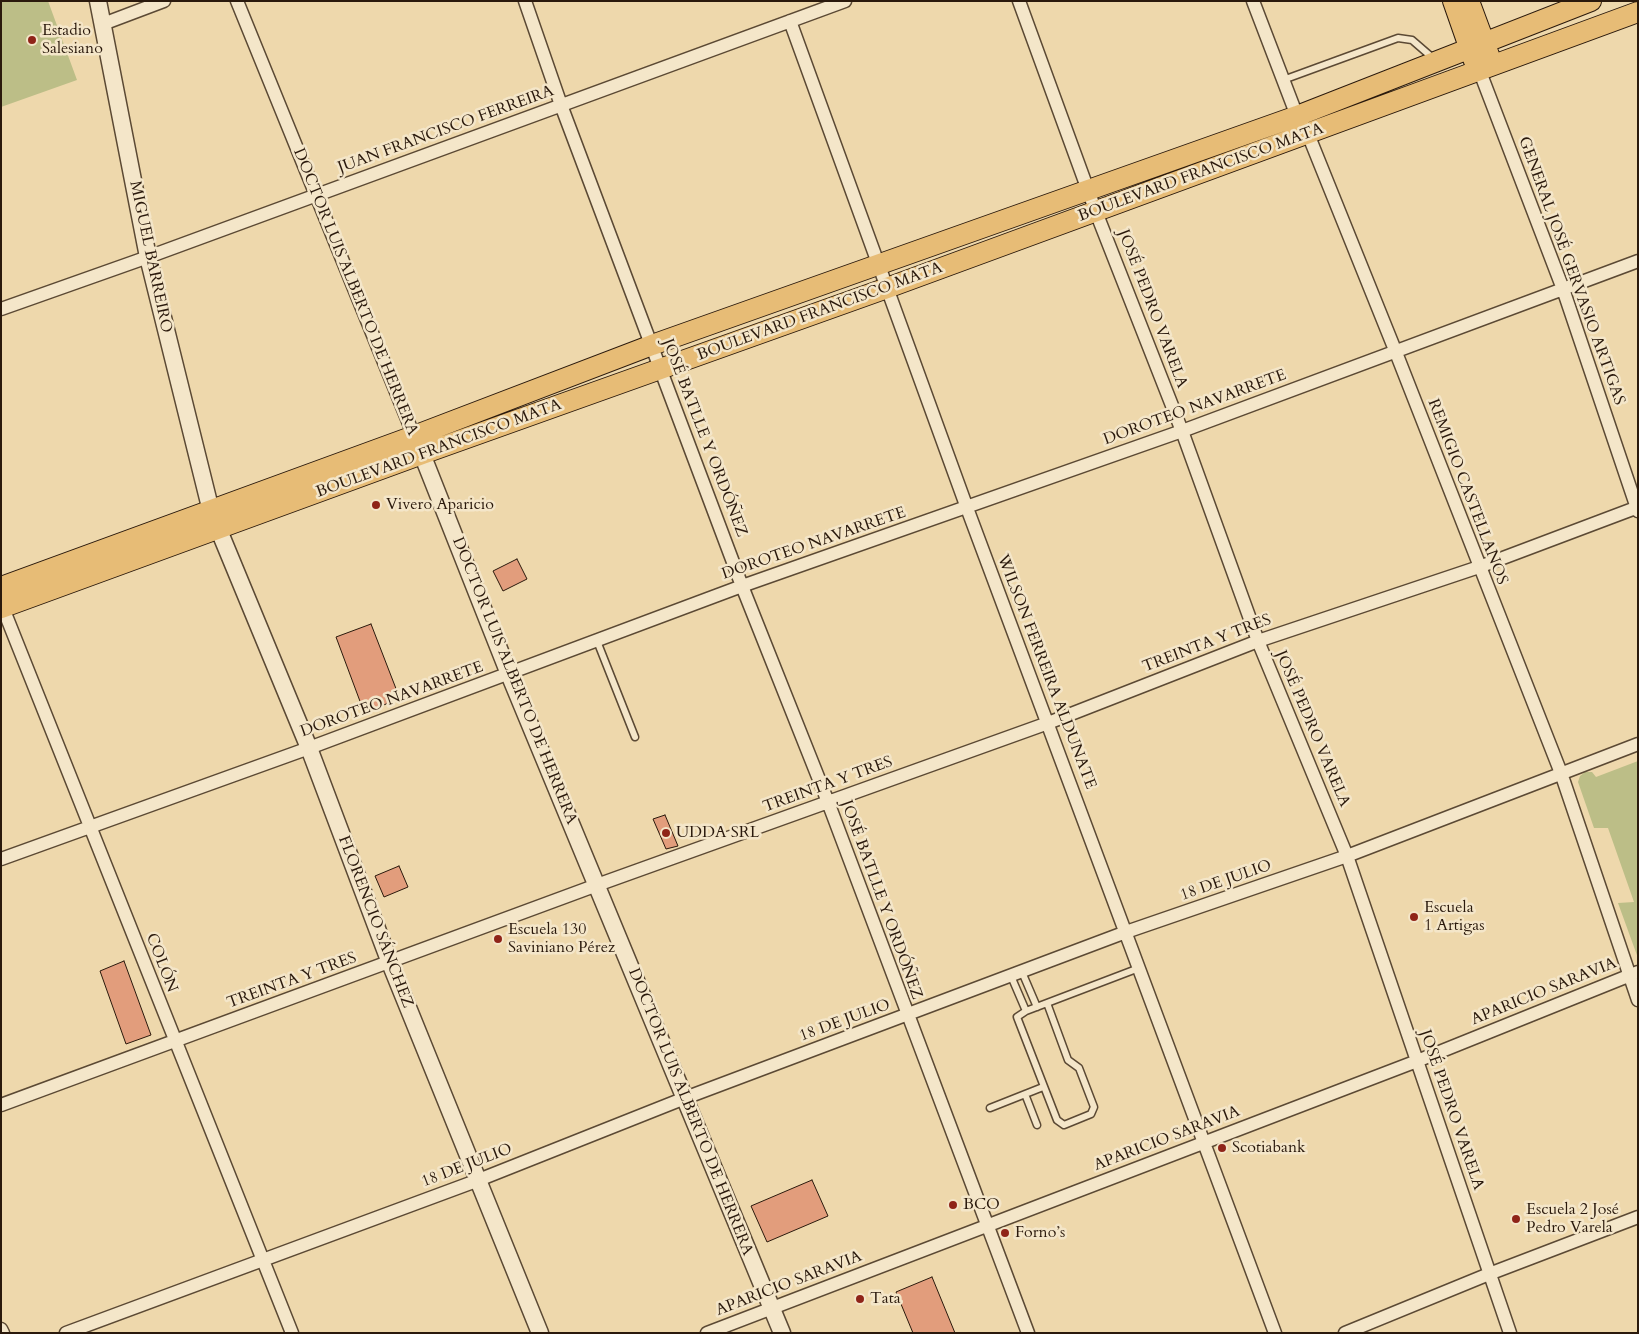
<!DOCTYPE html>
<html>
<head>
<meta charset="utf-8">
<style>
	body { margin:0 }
	#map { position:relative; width:1639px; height:1334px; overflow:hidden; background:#eed8ac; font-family:Cardo,serif }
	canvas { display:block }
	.frame { position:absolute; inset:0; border:2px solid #2a190c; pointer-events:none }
</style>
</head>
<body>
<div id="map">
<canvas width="1639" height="1334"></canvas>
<div class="frame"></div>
</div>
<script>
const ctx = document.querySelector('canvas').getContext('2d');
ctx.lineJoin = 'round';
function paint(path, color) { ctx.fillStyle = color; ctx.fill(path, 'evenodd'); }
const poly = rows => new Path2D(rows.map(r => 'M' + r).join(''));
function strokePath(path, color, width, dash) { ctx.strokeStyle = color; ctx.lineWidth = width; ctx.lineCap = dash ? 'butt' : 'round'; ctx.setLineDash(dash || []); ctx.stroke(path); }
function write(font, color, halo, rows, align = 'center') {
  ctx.font = font + ' Cardo,serif'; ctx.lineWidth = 5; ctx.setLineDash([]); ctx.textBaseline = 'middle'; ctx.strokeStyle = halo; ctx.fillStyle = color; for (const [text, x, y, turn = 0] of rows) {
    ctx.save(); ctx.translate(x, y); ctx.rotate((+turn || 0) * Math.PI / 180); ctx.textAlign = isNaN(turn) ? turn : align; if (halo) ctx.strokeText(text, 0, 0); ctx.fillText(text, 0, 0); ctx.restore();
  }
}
paint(poly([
	[1,1,48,1,77,80,1,107],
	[1638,761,1638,958,1618,903,1634,902,1608,828,1594,828,1578,782,1580,776,1585,772,1592,772,1596,777]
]), '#bcbe87');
const building = poly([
	[517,559,527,579,503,591,493,571,517,559],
	[371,624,400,699,364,712,336,637,371,624],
	[665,815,678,846,666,849,653,819,665,815],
	[399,866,408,887,384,897,375,876,399,866],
	[124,961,151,1035,126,1044,100,971,124,961],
	[812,1180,828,1216,767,1242,751,1206,812,1180],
	[932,1277,955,1333,913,1333,896,1292,932,1277]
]);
paint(building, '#e29d7c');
strokePath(building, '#2a190c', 1);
const service = poly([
	[1283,80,1398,38,1412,40,1434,59],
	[597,641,635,737],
	[1022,972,1037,1007],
	[1011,976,1026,1011],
	[1047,1003,1068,1060,1079,1068,1094,1107,1091,1114,1064,1125,1057,1120,1017,1017,1026,1011,1139,968],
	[1025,1094,1037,1125],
	[990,1108,1043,1087]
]);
const minor = poly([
	[237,1,414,436],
	[525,1,561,105,742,586,828,802,1028,1333],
	[1019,1,1096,212,1182,431,1258,641,1347,856,1510,1333],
	[1253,1,1297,116,1308,134,1395,350,1561,773,1638,1000],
	[790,21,967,508,1275,1333],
	[103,24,164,1],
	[1480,72,1563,289,1638,511],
	[1,309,148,257,845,1],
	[1,603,292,1333],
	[1,859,309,748,742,586,1182,431,1638,261],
	[1,1105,597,885,1048,723,1258,641,1479,567,1638,507],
	[1,1329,3,1333],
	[66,1333,476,1181,685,1098,1126,932,1347,856,1638,744],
	[707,1333,1417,1061,1638,972],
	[1345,1333,1489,1274,1638,1217]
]);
const tertiary = poly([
	[98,1,148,257,211,511,309,748,390,963,540,1333],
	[418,444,509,674,782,1333]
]);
const primary = poly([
	[1453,1,1474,61],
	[1469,1,1489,55],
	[1,587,414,436,652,345,1297,116,1591,1],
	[1,608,422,454,887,288,1638,12]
]);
strokePath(service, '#5b4934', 9);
strokePath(minor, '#5b4934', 15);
strokePath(tertiary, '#5b4934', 19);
strokePath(primary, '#2a190c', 22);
strokePath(service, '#f4e6c9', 6);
strokePath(minor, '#f4e6c9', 12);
strokePath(tertiary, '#f4e6c9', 16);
strokePath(primary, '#e7bc76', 20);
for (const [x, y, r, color] of [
	[32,40,5,"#8f2418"],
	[376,505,5,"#8f2418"],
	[666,833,5,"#8f2418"],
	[1414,917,5,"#8f2418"],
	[498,939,5,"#8f2418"],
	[1222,1148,5,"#8f2418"],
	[953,1205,5,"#8f2418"],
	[1516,1219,5,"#8f2418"],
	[1005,1233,5,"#8f2418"],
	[860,1299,5,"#8f2418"]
]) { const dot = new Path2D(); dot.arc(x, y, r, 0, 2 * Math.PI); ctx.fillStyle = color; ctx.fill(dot); strokePath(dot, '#f4e6c9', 2); }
write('16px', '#2a190c', '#f4e6c9', [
	["Estadio",42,31],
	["Salesiano",42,49],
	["Vivero Aparicio",386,505],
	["UDDA SRL",676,833],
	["Escuela",1424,908],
	["1 Artigas",1424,926],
	["Escuela 130",508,930],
	["Saviniano Pérez",508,948],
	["Scotiabank",1232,1148],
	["BCO",963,1205],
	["Escuela 2 José",1526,1210],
	["Pedro Varela",1526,1228],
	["Forno’s",1015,1233],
	["Tata",870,1299]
], 'left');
write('16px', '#2a190c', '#f4e6c9', [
	["JUAN FRANCISCO FERREIRA",446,130,-20],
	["BOULEVARD FRANCISCO MATA",1201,173,-20],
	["MIGUEL BARREIRO",150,257,78],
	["GENERAL JOSÉ GERVASIO ARTIGAS",1571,271,70],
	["DOCTOR LUIS ALBERTO DE HERRERA",355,292,68],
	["JOSÉ PEDRO VARELA",1152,309,69],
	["BOULEVARD FRANCISCO MATA",820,312,-20],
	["DOROTEO NAVARRETE",1195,408,-20],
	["JOSÉ BATLLE Y ORDÓÑEZ",704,438,69],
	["BOULEVARD FRANCISCO MATA",439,449,-20],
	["REMIGIO CASTELLANOS",1467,492,69],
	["DOROTEO NAVARRETE",814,544,-19],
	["TREINTA Y TRES",1207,644,-21],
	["WILSON FERREIRA ALDUNATE",1046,672,69],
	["DOCTOR LUIS ALBERTO DE HERRERA",514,681,68],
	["DOROTEO NAVARRETE",392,700,-20],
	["JOSÉ PEDRO VARELA",1312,729,67],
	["TREINTA Y TRES",828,785,-20],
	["18 DE JULIO",1226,881,-19],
	["JOSÉ BATLLE Y ORDÓÑEZ",881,900,70],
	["FLORENCIO SÁNCHEZ",375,922,69],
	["COLÓN",161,963,69],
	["TREINTA Y TRES",292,981,-20],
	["APARICIO SARAVIA",1544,992,-22],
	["18 DE JULIO",845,1021,-20],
	["JOSÉ PEDRO VARELA",1451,1110,71],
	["DOCTOR LUIS ALBERTO DE HERRERA",690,1112,68],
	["APARICIO SARAVIA",1167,1139,-21],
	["18 DE JULIO",467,1166,-21],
	["APARICIO SARAVIA",789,1284,-21]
]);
</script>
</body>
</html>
